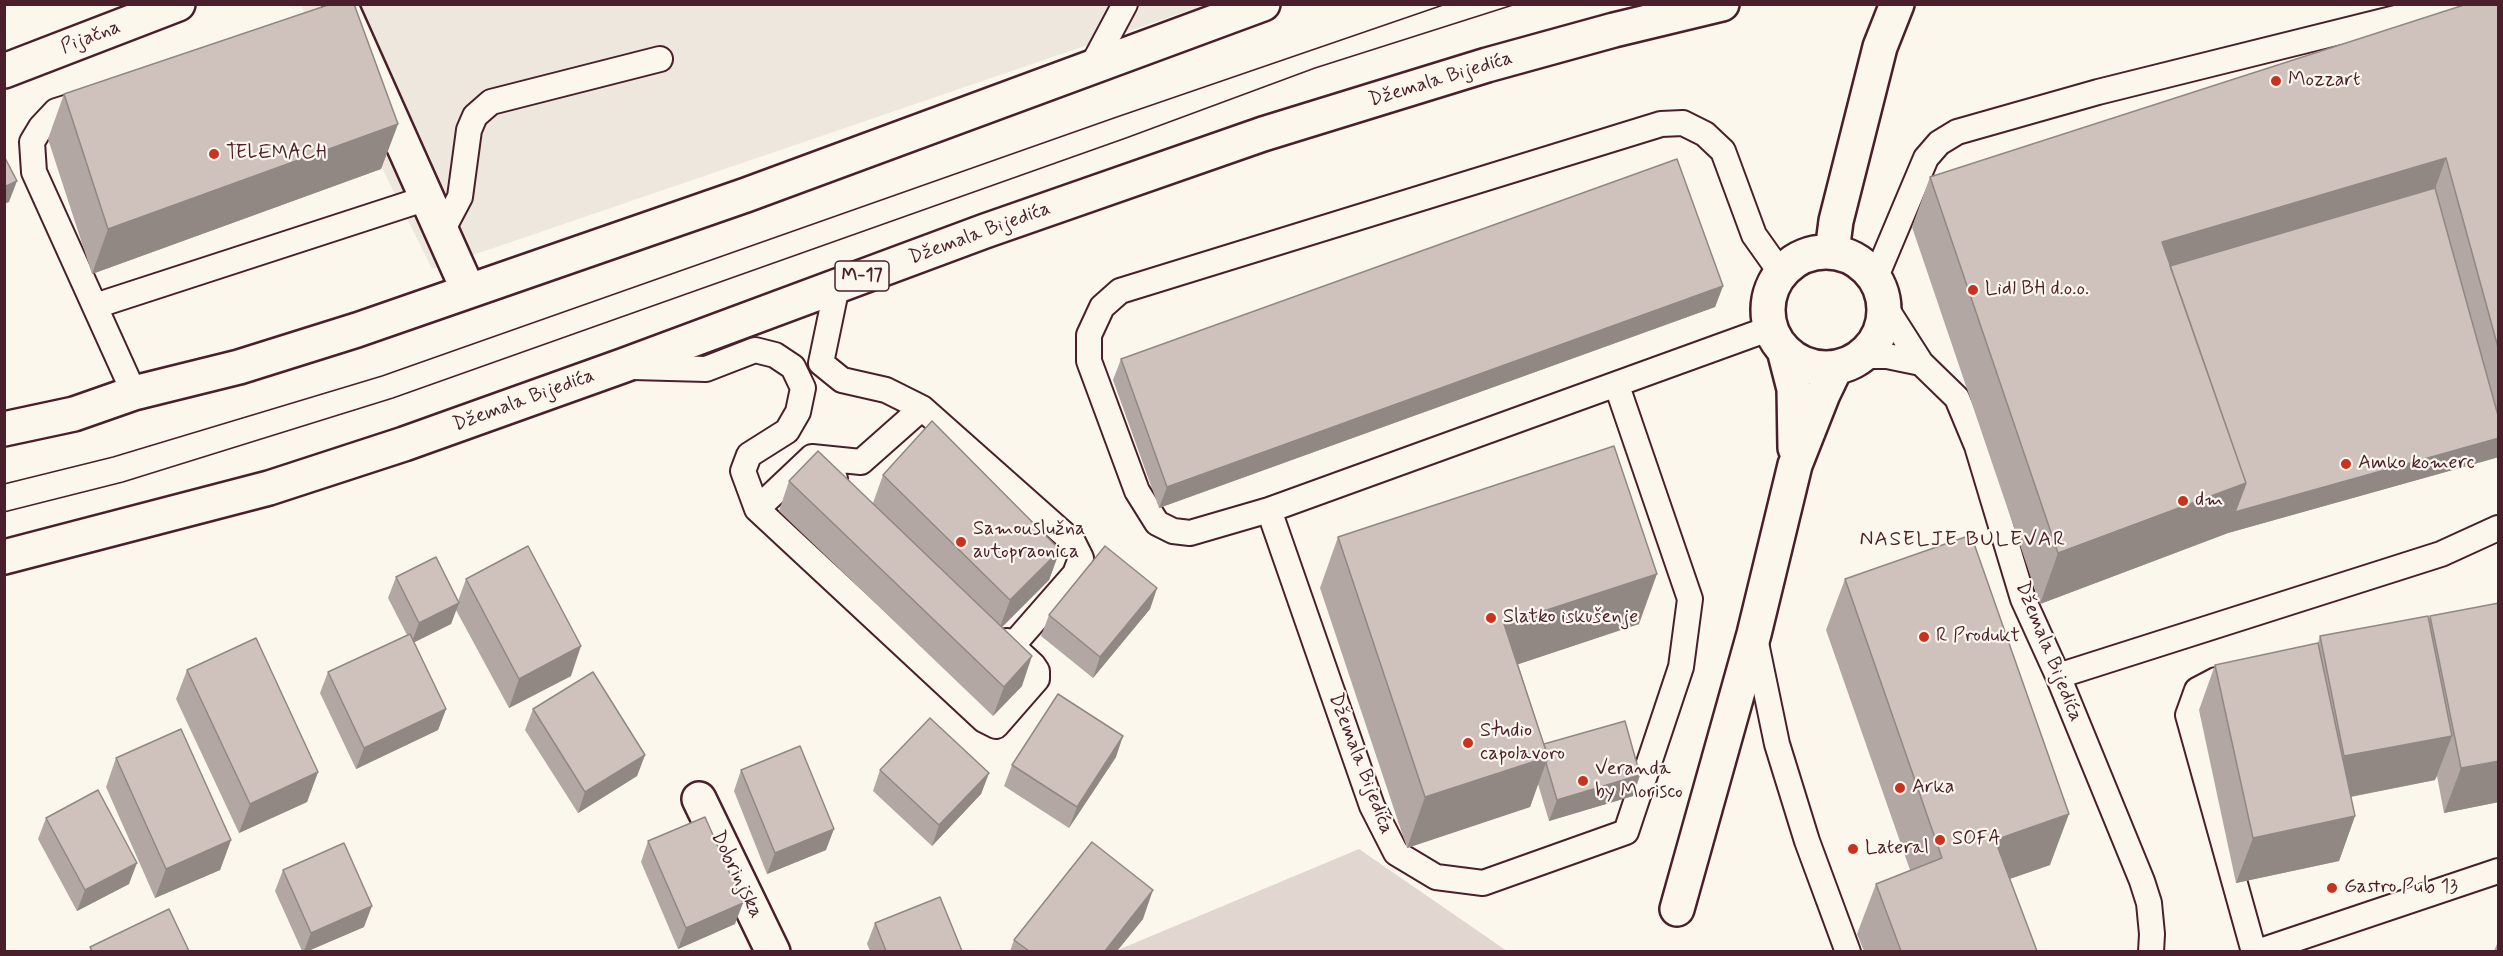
<!DOCTYPE html>
<html>
<head>
<meta charset="utf-8">
<style>
	body { margin:0 }
	#map { position:relative; width:2503px; height:956px; overflow:hidden; background:#fbf7ec; font-family:Mynerve,sans-serif }
	canvas { display:block }
	.frame { position:absolute; inset:0; border:6px solid #4a1f2b; pointer-events:none }
</style>
</head>
<body>
<div id="map">
<canvas width="2503" height="956"></canvas>
<div class="frame"></div>
</div>
<script>
const ctx = document.querySelector('canvas').getContext('2d');
ctx.lineJoin = 'round';
function paint(path, color) { ctx.fillStyle = color; ctx.fill(path, 'evenodd'); }
const poly = rows => new Path2D(rows.map(r => 'M' + r).join(''));
function strokePath(path, color, width, dash) { ctx.strokeStyle = color; ctx.lineWidth = width; ctx.lineCap = dash ? 'butt' : 'round'; ctx.setLineDash(dash || []); ctx.stroke(path); }
function write(font, color, halo, rows, align = 'center') {
  ctx.font = font + ' Mynerve,sans-serif'; ctx.lineWidth = 4.5; ctx.setLineDash([]); ctx.textBaseline = 'middle'; ctx.strokeStyle = halo; ctx.fillStyle = color; for (const [text, x, y, turn = 0] of rows) {
    ctx.save(); ctx.translate(x, y); ctx.rotate((+turn || 0) * Math.PI / 180); ctx.textAlign = isNaN(turn) ? turn : align; if (halo) ctx.strokeText(text, 0, 0); ctx.fillText(text, 0, 0); ctx.restore();
  }
}
paint(poly([
	[301,5,1205,5,432,269]
]), '#eee7de');
paint(poly([
	[1359,849,1507,951,1113,952]
]), '#e2d7d0');
const lane = poly([
	[1092,66,1125,4],
	[88,101,56,111,41,127,32,142,34,172,134,393],
	[442,231,460,197,469,130,475,116,491,102,660,59],
	[1875,279,1926,158,1939,143,1957,132,2098,92,2452,4],
	[837,286,821,363,842,380,886,390,922,408],
	[1884,305,1921,363,1957,398,1977,446,2023,599,2058,676,2142,881,2149,903,2152,934,2151,952],
	[95,306,427,198],
	[1771,328,1269,510,1190,533,1173,531,1157,523,1137,491,1089,361,1089,335,1102,307,1120,291,1661,124,1683,123,1705,134,1723,151,1754,235,1781,273],
	[1862,356,1887,356,1921,363],
	[633,367,706,369,755,350,775,355,793,367,803,388,798,412,787,431,749,455,743,471,757,509,984,720,996,726,1037,679,1037,671,1033,665,1007,641],
	[812,457,861,462,922,408,1073,542,1081,558,1075,574,1012,646],
	[757,509,812,457,835,479],
	[1269,510,1372,806,1396,853,1436,877,1483,883,1626,832,1681,667,1690,599,1617,386],
	[1755,638,1777,744,1807,841,1848,952],
	[2058,676,2441,554,2498,528],
	[2238,677,2216,680,2197,690,2188,715,2254,952],
	[2257,952,2498,871]
]);
const street = poly([
	[340,4,468,290],
	[4,71,178,4],
	[1832,252,1836,221,1880,47,1897,4],
	'1768 310a58 58 0 1 1 116 0a58 58 0 1 1-116 0Z',
	[1784,350,1794,389,1795,448],
	[699,799,773,952],
	[1677,909,1754,634,1795,465,1823,394,1836,367]
]);
const primary = poly([
	[4,429,74,414,134,393,239,367,357,330,746,195,1263,4],
	[4,557,269,488,404,444,622,366,985,231,1263,134,1487,65,1614,30,1722,4]
]);
strokePath(lane, '#4a1f2b', 28);
strokePath(street, '#4a1f2b', 38);
strokePath(primary, '#4a1f2b', 38);
strokePath(lane, '#fbf7ec', 24);
strokePath(street, '#fbf7ec', 33);
strokePath(primary, '#fbf7ec', 33);
strokePath(poly([
	[4,484,113,457,382,376,1114,118,1446,4],
	[4,512,123,482,393,398,1126,138,1315,68,1516,4]
]), '#4a1f2b', 1.5);
paint(poly([
	[2499,4,2499,457,2228,533,2040,604,1912,227,1930,177],
	[64,94,398,124,381,169,92,274,48,139],
	[1723,286,1715,307,1159,508,1113,380,1121,359],
	[883,475,1060,550,1049,580,1002,627,1022,686,993,716,779,511,789,481,873,503],
	[1338,537,1639,624,1518,664,1544,744,1640,775,1633,796,1549,821,1538,784,1530,807,1407,848,1320,588],
	[396,577,458,601,466,579,571,676,509,708,456,610,451,624,414,642,446,709,438,730,356,769,320,693,328,672,407,635,388,598],
	[1845,579,2050,865,2010,879,2037,951,1864,951,1857,934,1876,884,1910,870,1826,630],
	[1157,588,1150,609,1093,678,1041,636,1049,615],
	[2499,603,2499,802,2444,813,2437,776,2435,780,2351,797,2355,816,2339,861,2236,883,2199,710,2215,665,2318,643,2320,636,2429,620,2430,616],
	[187,670,318,772,307,802,239,833,176,699],
	[533,709,645,755,637,776,578,813,525,730],
	[1116,757,1069,828,1004,786,1012,765],
	[116,758,231,840,220,870,155,898,106,787],
	[741,770,826,850,767,874,734,791],
	[880,770,989,773,981,794,932,846,873,791],
	[46,818,129,884,77,911,38,839],
	[648,841,735,924,678,949,641,862],
	[283,870,364,927,308,951,302,951,275,891],
	[1143,919,1117,951,1010,951,1014,940],
	[875,923,962,951,870,951,867,944],
	[2499,939,2499,951,2494,951]
]), '#b2a7a2');
paint(poly([
	[398,124,381,169,92,274,108,229],
	[2446,158,2428,208,2157,288,2162,242],
	[17,181,9,202,4,204,4,187],
	[1723,286,1715,307,1159,508,1167,487],
	[2499,438,2499,457,2228,533,2040,604,2058,553,2246,483],
	[1060,550,1049,580,999,630,1010,600],
	[1657,574,1639,624,1486,675,1504,624],
	[1157,588,1150,609,1093,678,1100,657],
	[459,603,451,624,411,644,419,623],
	[581,646,571,676,509,708,519,679],
	[1032,656,1022,686,993,716,1004,687],
	[446,709,438,730,356,769,364,748],
	[1123,736,1116,757,1069,828,1077,807],
	[2452,736,2435,780,2328,801,2344,756],
	[645,755,637,776,578,813,585,792],
	[1548,757,1530,807,1407,848,1425,797],
	[2499,761,2499,802,2444,813,2461,768],
	[318,772,307,802,239,833,250,804],
	[989,773,981,794,932,846,939,825],
	[1640,775,1633,796,1549,821,1557,800],
	[2069,814,2050,865,1977,890,1995,840],
	[2355,816,2339,861,2236,883,2253,838],
	[834,829,826,850,767,874,775,853],
	[231,840,220,870,155,898,166,869],
	[137,863,129,884,77,911,85,890],
	[1153,890,1143,919,1117,951,1105,951],
	[743,903,735,924,678,949,686,928],
	[372,906,364,927,308,951,304,951,311,933]
]), '#918884');
const building = poly([
	[331,4,354,4,398,124,108,229,64,94,331,4],
	[2467,4,2499,4,2499,351,2446,158,2162,242,2246,483,2058,553,1930,177,2467,4],
	[4,156,17,181,4,187,4,156],
	[1677,159,1723,286,1167,487,1121,359,1677,159],
	[2435,188,2499,419,2499,438,2235,512,2246,483,2170,266,2435,188],
	[932,421,1060,550,1010,600,883,475,932,421],
	[1614,446,1657,574,1504,624,1548,757,1425,797,1338,537,1614,446],
	[818,451,1032,656,1004,687,789,481,818,451],
	[1971,535,2069,814,1995,840,2037,951,1901,951,1876,884,1942,858,1845,579,1971,535],
	[528,546,581,646,519,679,466,579,528,546],
	[1105,546,1157,588,1100,657,1049,615,1105,546],
	[436,557,459,603,419,623,396,577,436,557],
	[2499,603,2499,761,2461,768,2430,616,2499,603],
	[2428,616,2452,736,2344,756,2320,636,2428,616],
	[410,634,446,709,364,748,328,672,410,634],
	[256,638,318,772,250,804,187,670,256,638],
	[2318,643,2355,816,2253,838,2215,665,2318,643],
	[593,672,645,755,585,792,533,709,593,672],
	[1058,694,1123,736,1077,807,1012,765,1058,694],
	[930,718,989,773,939,825,880,770,930,718],
	[1625,721,1640,775,1557,800,1546,763,1548,757,1544,744,1625,721],
	[181,729,231,840,166,869,116,758,181,729],
	[800,746,834,829,775,853,741,770,800,746],
	[98,790,137,863,85,890,46,818,98,790],
	[705,817,743,903,686,928,648,841,705,817],
	[1092,842,1153,890,1105,951,1029,951,1014,940,1092,842],
	[344,843,372,906,311,933,283,870,344,843],
	[940,897,962,951,886,951,875,923,940,897],
	[169,909,189,951,92,951,90,947,169,909]
]);
paint(building, '#cfc2bc');
strokePath(building, '#918884', 1.5);
for (const [x, y, r, color] of [
	[2276,81,6,"#c8321e"],
	[214,154,6,"#c8321e"],
	[1973,290,6,"#c8321e"],
	[2346,464,6,"#c8321e"],
	[2183,501,6,"#c8321e"],
	[961,542,6,"#c8321e"],
	[1491,618,6,"#c8321e"],
	[1924,637,6,"#c8321e"],
	[1468,743,6,"#c8321e"],
	[1583,781,6,"#c8321e"],
	[1900,788,6,"#c8321e"],
	[1940,840,6,"#c8321e"],
	[1853,849,6,"#c8321e"],
	[2332,888,6,"#c8321e"]
]) { const dot = new Path2D(); dot.arc(x, y, r, 0, 2 * Math.PI); ctx.fillStyle = color; ctx.fill(dot); strokePath(dot, '#fbf7ec', 2); }
for (const [x, y, w] of [
	[862,276,54]
]) { const box = new Path2D(); box.roundRect(x - w / 2, y - 15, w, 30, 4.5); ctx.fillStyle = '#fbf7ec'; ctx.fill(box); strokePath(box, '#4a1f2b', 1.5); }
write('bold 18px', '#4a1f2b', null, [
	["M-17",862,276]
]);
write('20px', '#4a1f2b', '#fbf7ec', [
	["Pijačna",91,38,-21],
	["Džemala Bijedića",1441,80,-17],
	["Džemala Bijedića",980,234,-20],
	["Džemala Bijedića",524,401,-20],
	["Džemala Bijedića",2048,652,68],
	["Džemala Bijedića",1360,764,69],
	["Dobrinjska",736,875,64]
]);
write('20px', '#4a1f2b', '#fbf7ec', [
	["Mozzart",2288,81],
	["TELEMACH",226,154],
	["Lidl BH d.o.o.",1985,290],
	["Amko komerc",2358,464],
	["dm",2195,501],
	["Samouslužna",973,530],
	["autopraonica",973,553],
	["Slatko iskušenje",1503,618],
	["R Produkt",1936,637],
	["Studio",1480,732],
	["capolavoro",1480,755],
	["Veranda",1595,770],
	["by Morisco",1595,793],
	["Arka",1912,788],
	["SOFA",1952,840],
	["Lateral",1865,849],
	["Gastro Pub 13",2344,888]
], 'left');
ctx.letterSpacing = '1.5px';
write('21px', '#4a1f2b', '#fbf7ec', [
	["NASELJE BULEVAR",1963,541]
]);
ctx.letterSpacing = '0px';
</script>
</body>
</html>
